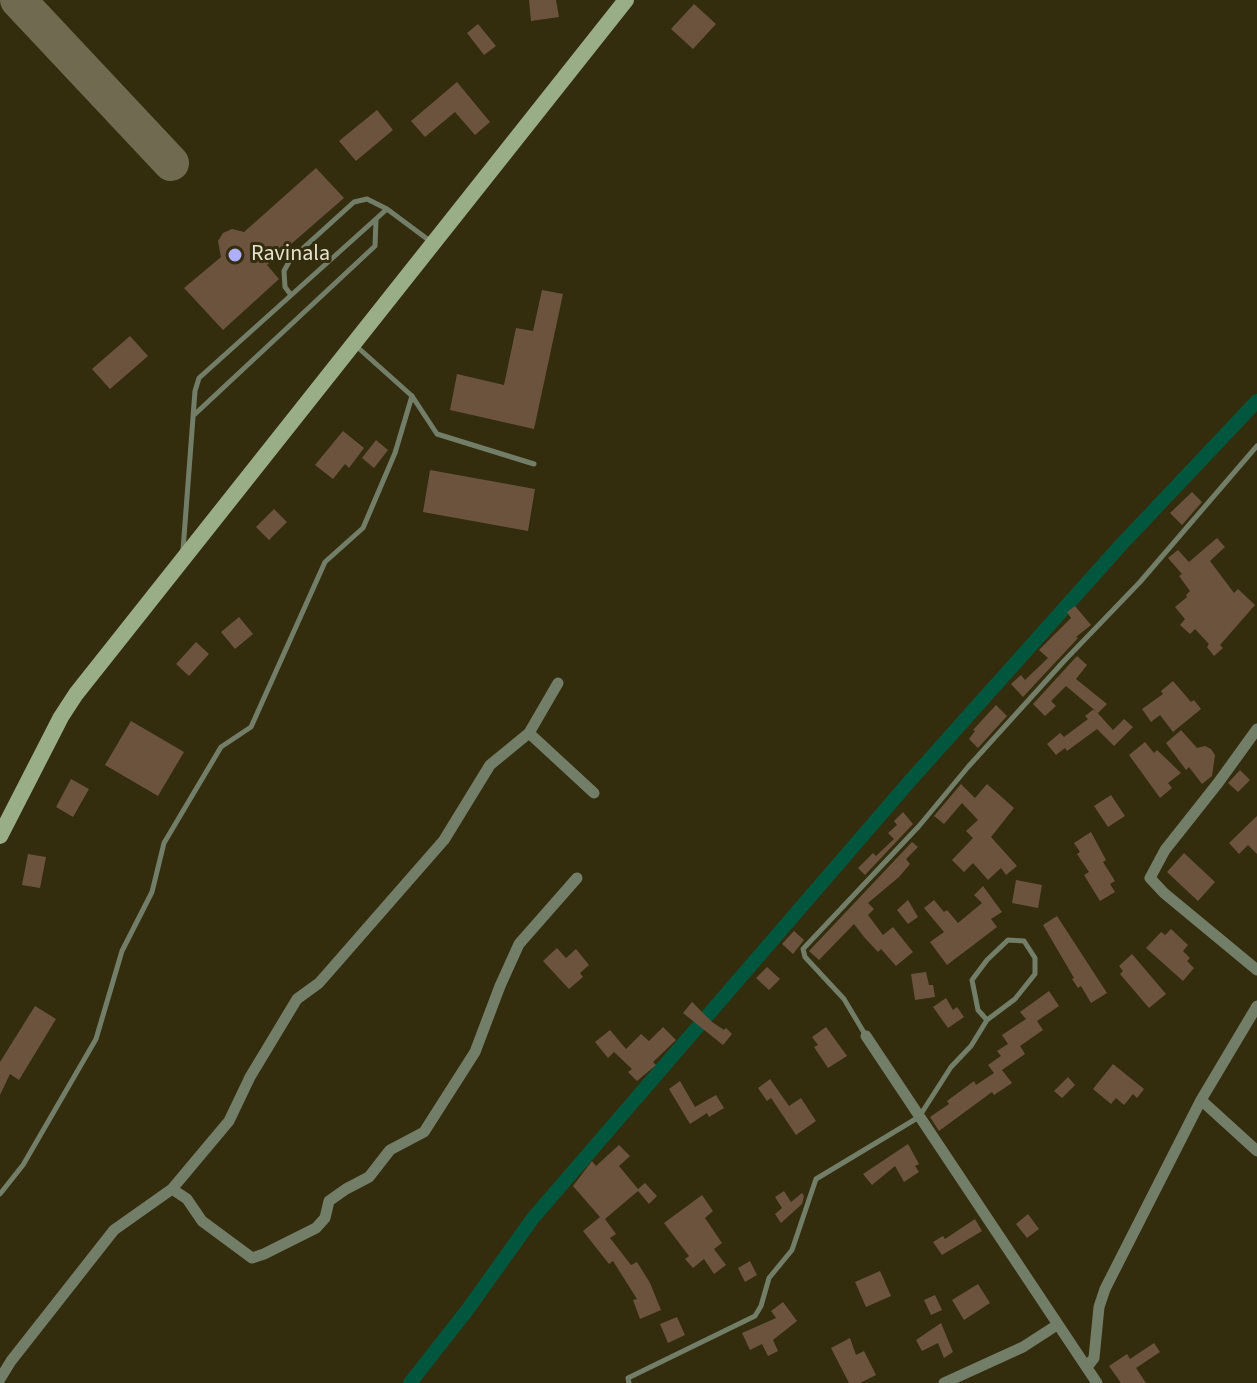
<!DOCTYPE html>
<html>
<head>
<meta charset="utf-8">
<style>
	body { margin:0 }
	canvas { display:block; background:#332c0d }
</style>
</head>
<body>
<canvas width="1257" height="1383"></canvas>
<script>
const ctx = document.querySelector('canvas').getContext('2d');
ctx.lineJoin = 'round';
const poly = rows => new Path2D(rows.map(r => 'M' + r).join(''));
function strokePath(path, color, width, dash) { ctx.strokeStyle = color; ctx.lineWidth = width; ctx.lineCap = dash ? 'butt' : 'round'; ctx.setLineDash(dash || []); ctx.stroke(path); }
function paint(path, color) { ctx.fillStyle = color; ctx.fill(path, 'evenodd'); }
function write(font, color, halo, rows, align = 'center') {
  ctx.font = font + ' "Source Sans 3",sans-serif'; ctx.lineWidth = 6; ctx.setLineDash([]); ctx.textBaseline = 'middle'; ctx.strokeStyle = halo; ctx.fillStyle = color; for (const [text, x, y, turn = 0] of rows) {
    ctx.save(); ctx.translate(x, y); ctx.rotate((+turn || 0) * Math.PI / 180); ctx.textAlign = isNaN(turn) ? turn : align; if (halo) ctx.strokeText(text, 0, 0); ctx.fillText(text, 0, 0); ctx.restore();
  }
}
strokePath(poly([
	[410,1383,468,1309,533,1218,909,782,1120,546,1257,401]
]), '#01573d', 14);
strokePath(poly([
	[18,0,171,163]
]), '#706a50', 36);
paint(poly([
	[529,0,556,0,559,17,531,21],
	[694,4,716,24,693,49,671,29],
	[478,24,496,46,484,55,467,33],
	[457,82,490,122,475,135,455,112,425,137,411,121],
	[377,110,393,130,356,161,339,141],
	[316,168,344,198,267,265,279,279,223,330,184,288,221,257,218,241,223,233,232,229,244,232],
	[542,290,563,294,534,429,450,410,457,374,504,385,516,328,533,331],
	[130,336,148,356,110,389,92,369],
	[343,431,364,448,349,468,345,464,333,479,315,465],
	[376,440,388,450,374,468,362,458],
	[430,470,535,489,528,531,423,512],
	[1192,492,1202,502,1182,525,1170,513],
	[274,509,287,522,269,540,256,527],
	[1217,538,1225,547,1210,561,1234,593,1238,589,1255,605,1220,645,1223,648,1214,656,1207,647,1209,644,1195,629,1190,634,1180,625,1185,619,1175,607,1187,597,1186,595,1190,591,1179,576,1182,574,1168,558,1178,550,1189,562],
	[1075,606,1091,625,1076,637,1078,638,1023,697,1011,684,1021,675,1025,680,1048,658,1039,650,1071,618,1067,612],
	[239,617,253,634,235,649,221,632],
	[196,642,209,654,189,676,176,664],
	[1077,656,1087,665,1076,679,1107,704,1098,713,1066,686,1051,701,1056,706,1045,716,1033,704],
	[1173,681,1191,702,1194,700,1201,709,1173,732,1160,715,1151,722,1142,709,1163,694,1161,691],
	[996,705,1007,716,978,748,969,739,975,731,973,730],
	[1094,709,1113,730,1124,719,1133,727,1114,746,1097,729,1067,751,1065,748,1056,755,1047,744,1060,733,1064,737,1088,719,1085,716],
	[131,721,184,752,158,796,105,765],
	[1181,730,1197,748,1205,746,1211,749,1215,755,1212,776,1202,784,1189,767,1186,770,1166,743],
	[1145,742,1154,753,1157,750,1181,773,1168,783,1172,788,1160,798,1129,755],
	[1240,770,1250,780,1238,792,1228,783],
	[71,779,89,789,73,817,56,807],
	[961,784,975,798,987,784,1014,808,991,837,1017,866,1006,875,1001,868,988,880,973,863,964,872,952,860,973,838,966,831,978,820,962,803,944,824,934,816],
	[1111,795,1125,816,1108,827,1094,806],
	[903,812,913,824,865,875,858,868,873,853,876,856,894,839,888,833,897,825,894,821],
	[1257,816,1257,854,1248,845,1239,854,1229,843],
	[1091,832,1106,860,1103,862,1115,881,1110,884,1115,892,1100,901,1084,875,1089,872,1077,854,1080,852,1074,843],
	[912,842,918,847,906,859,910,864,899,877,868,903,874,909,868,915,883,935,893,927,913,952,896,966,881,949,878,952,864,937,854,924,819,960,809,951],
	[1184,853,1215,882,1198,901,1167,872],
	[28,854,46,857,40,888,22,885],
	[1016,880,1042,885,1038,908,1012,903],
	[983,886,1002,912,991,919,997,927,947,965,930,942,944,932,924,908,934,900,944,912,947,910,958,923,982,903,974,895],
	[908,900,918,917,908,924,897,910],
	[1057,916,1107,993,1091,1003,1081,986,1078,988,1072,979,1074,978,1043,925],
	[1171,929,1188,945,1183,951,1190,958,1187,961,1194,968,1183,981,1146,948,1161,932,1165,935],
	[794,931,804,940,793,954,782,944],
	[557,948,566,958,576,949,589,965,580,973,583,977,569,989,543,961],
	[1132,954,1166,994,1149,1008,1120,974,1123,971,1119,966],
	[767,967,780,979,769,990,756,978],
	[926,972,929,985,933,985,935,997,915,1000,911,974],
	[1049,991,1059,1006,1037,1021,1043,1030,1020,1046,1025,1054,1002,1070,1012,1083,994,1095,992,1092,939,1131,930,1117,949,1104,947,1101,974,1081,976,1085,994,1073,988,1065,1001,1056,997,1051,1008,1044,1002,1035,1026,1019,1020,1012],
	[946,998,953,1010,957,1007,964,1017,948,1028,933,1007],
	[692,1002,712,1022,724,1030,726,1028,732,1034,723,1045,683,1013],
	[35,1006,56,1019,19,1080,10,1074,0,1095,0,1062],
	[663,1027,676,1040,653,1062,656,1065,637,1081,628,1072,632,1069,614,1052,608,1058,595,1042,610,1030,626,1049,641,1034,649,1041],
	[826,1027,847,1056,828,1068,814,1047,818,1045,812,1037],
	[1113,1064,1144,1089,1137,1098,1133,1094,1124,1105,1116,1098,1111,1104,1093,1089],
	[1068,1077,1075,1085,1062,1098,1054,1091],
	[770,1079,789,1106,801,1098,816,1121,796,1135,771,1098,767,1101,758,1088],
	[680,1081,695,1107,716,1095,724,1108,709,1117,707,1113,690,1124,669,1089],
	[908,1144,919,1164,915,1166,919,1172,904,1182,895,1166,872,1185,863,1174],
	[619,1145,630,1156,619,1166,638,1189,645,1183,657,1196,649,1204,638,1191,605,1219,616,1234,610,1238,631,1265,637,1262,650,1283,661,1310,640,1319,633,1300,637,1299,613,1261,609,1264,583,1231,600,1217,573,1186,592,1161,596,1166],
	[784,1191,791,1202,802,1193,804,1196,802,1204,781,1223,775,1214,782,1208,775,1197],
	[702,1195,713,1211,705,1218,722,1243,714,1249,726,1265,714,1274,704,1259,693,1268,685,1259,689,1256,664,1223],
	[1028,1214,1039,1229,1027,1238,1016,1224],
	[975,1219,982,1231,942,1255,933,1242,943,1236,945,1239],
	[750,1261,757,1275,745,1282,738,1268],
	[880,1271,891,1296,866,1307,855,1282],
	[978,1284,990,1303,964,1320,952,1300],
	[935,1295,942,1310,931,1315,924,1300],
	[783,1302,797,1321,773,1340,778,1351,768,1356,762,1344,750,1350,742,1333,776,1318,771,1311],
	[677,1317,685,1335,668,1343,660,1324],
	[941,1323,953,1352,944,1358,938,1343,922,1351,916,1340],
	[850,1338,856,1355,864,1351,876,1375,860,1383,849,1383,831,1348],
	[1154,1343,1160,1352,1136,1368,1146,1383,1121,1383,1109,1366,1127,1354,1130,1359]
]), '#6c533d');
strokePath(poly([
	[291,295,285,287,284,271,290,260,354,202,367,199,387,209],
	[355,345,412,396,437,434,534,464],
	[194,415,375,246,376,220],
	[183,550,195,391,199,378,387,209,430,241],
	[866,1036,844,999,805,957,803,949,919,826,968,767,1064,661,1140,582,1257,446],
	[0,1194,23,1165,96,1039,122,951,152,892,164,843,221,747,251,727,325,562,363,528,395,453,412,396],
	[629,1383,628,1378,755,1316,761,1306,769,1278,792,1250,816,1179,919,1117,951,1067,971,1046,987,1020,1015,999,1035,974,1035,958,1024,941,1008,940,987,960,972,980,978,1010,987,1020]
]), '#727e67', 5);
strokePath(poly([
	[1257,729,1218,783,1165,850,1150,878,1164,893,1257,970],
	[529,733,594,793],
	[866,1036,1097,1383],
	[1201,1100,1257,1151],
	[172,1189,187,1199,202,1221,252,1258,264,1254,316,1228,325,1218,329,1201,346,1189,369,1177,390,1150,424,1132,475,1052,500,986,519,944,577,878],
	[1087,1367,1094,1358,1099,1307,1105,1289,1201,1100,1257,1006],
	[0,1379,11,1361,114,1230,172,1189,229,1121,250,1077,297,999,319,983,444,840,490,765,529,733,558,683],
	[944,1383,1023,1347,1057,1325]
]), '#727e67', 11);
strokePath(poly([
	[0,836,61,717,76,694,626,0]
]), '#99ad87', 16);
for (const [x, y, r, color] of [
	[235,255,8,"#afaefa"]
]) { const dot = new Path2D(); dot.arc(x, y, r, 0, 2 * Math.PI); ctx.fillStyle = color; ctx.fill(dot); strokePath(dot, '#332c0d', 3); }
write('22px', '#e6e2d1', '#332c0d', [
	["Ravinala",251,255]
], 'left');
</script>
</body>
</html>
